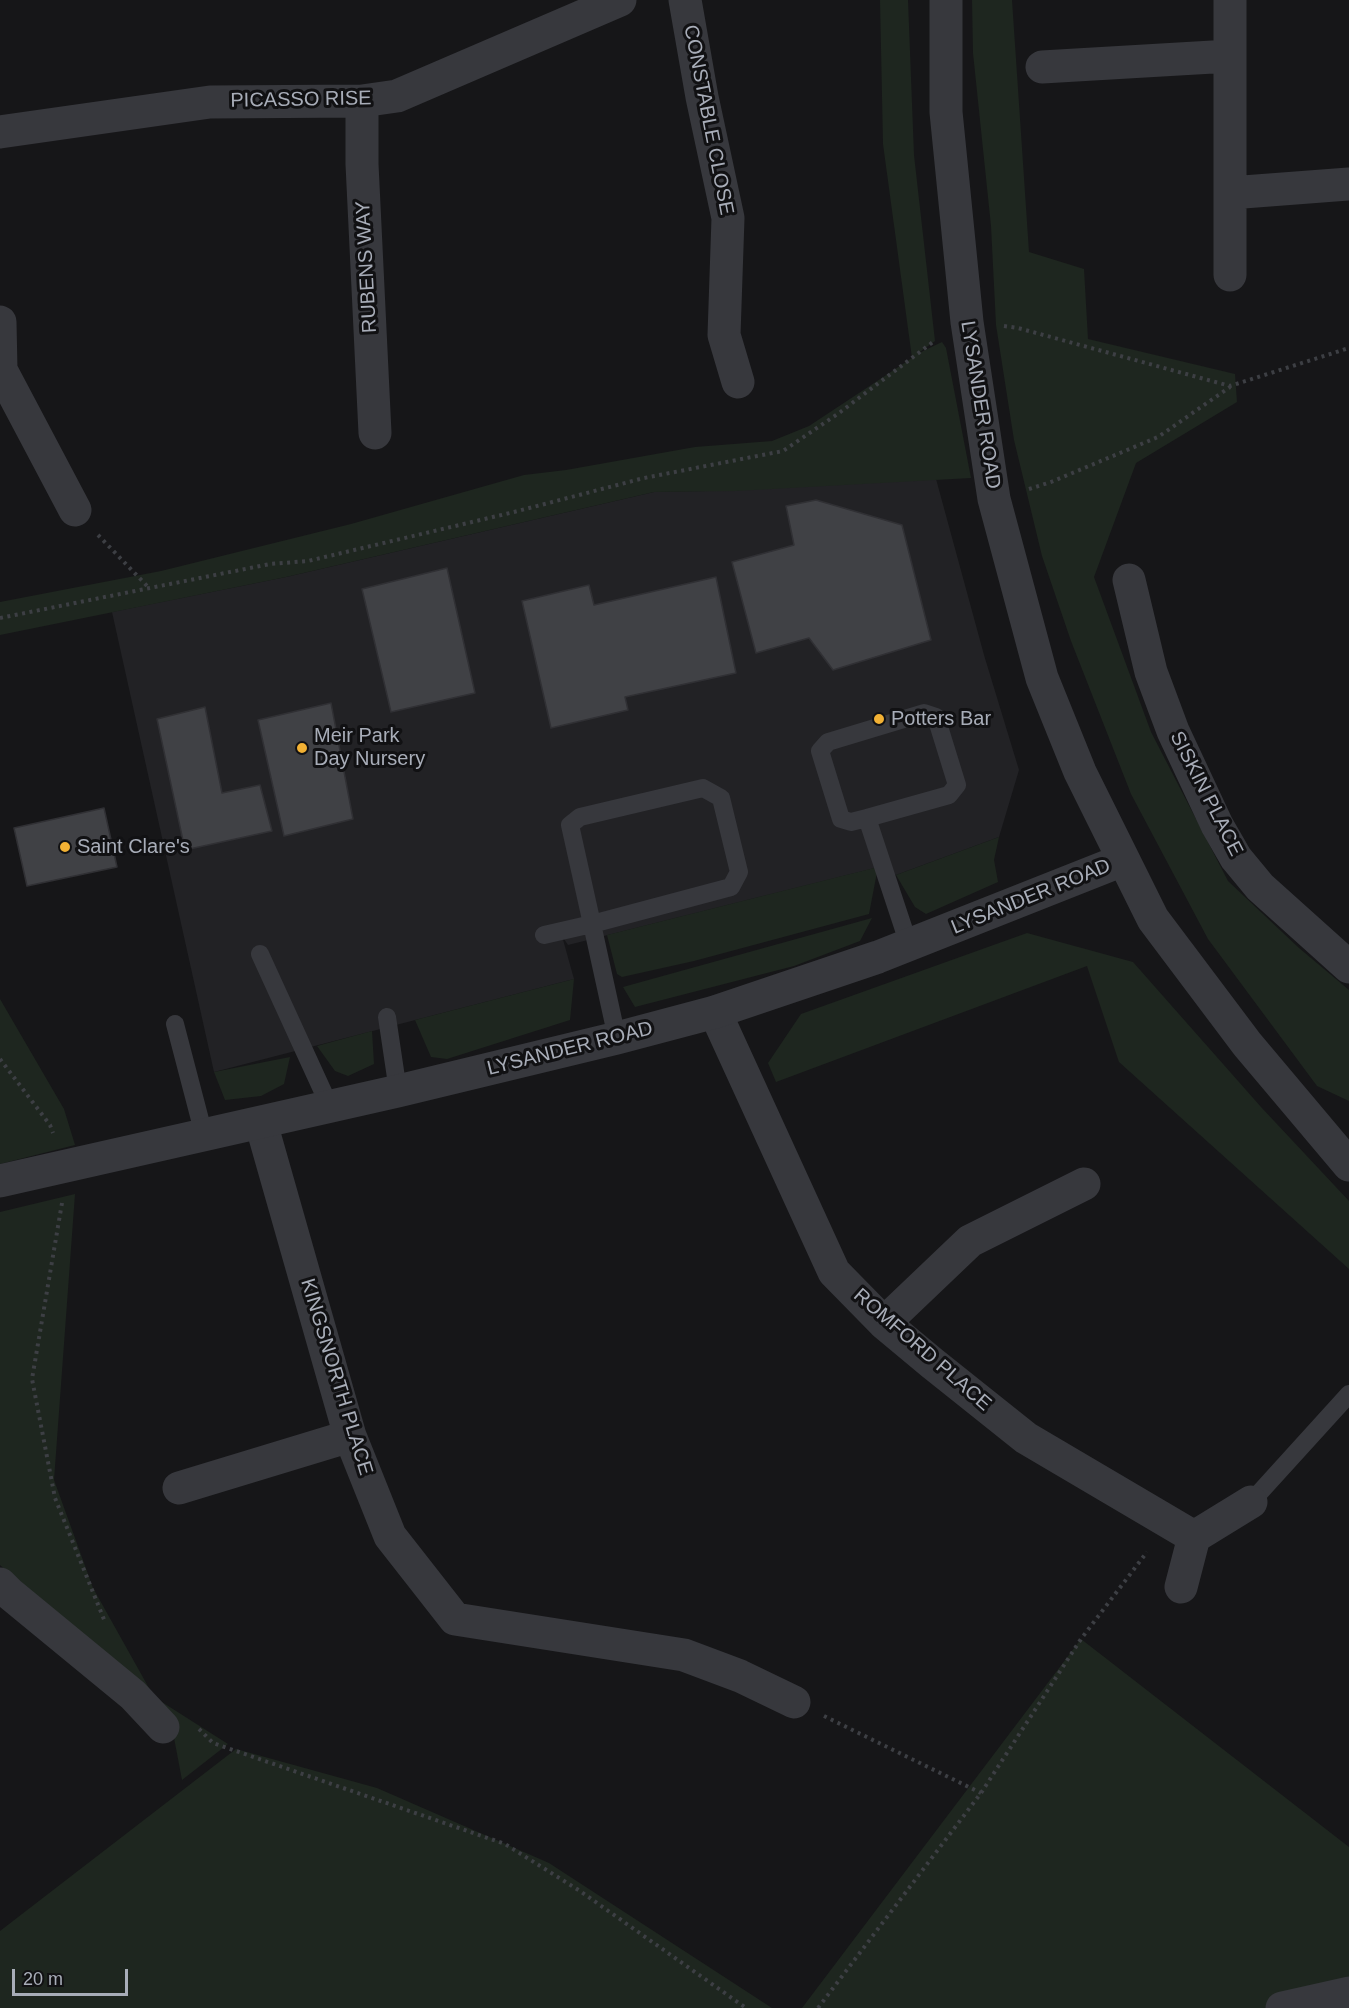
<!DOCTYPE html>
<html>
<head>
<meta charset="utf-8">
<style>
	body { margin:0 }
	#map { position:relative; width:1349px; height:2008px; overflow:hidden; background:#161618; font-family:Helvetica,sans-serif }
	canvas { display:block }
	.scale { position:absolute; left:12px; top:1969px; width:116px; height:27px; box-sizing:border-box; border:3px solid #a8adb8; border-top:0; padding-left:8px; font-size:18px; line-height:21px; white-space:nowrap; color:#a8adb8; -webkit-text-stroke:4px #111113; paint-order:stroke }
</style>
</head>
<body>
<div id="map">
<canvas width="1349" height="2008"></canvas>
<div class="scale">20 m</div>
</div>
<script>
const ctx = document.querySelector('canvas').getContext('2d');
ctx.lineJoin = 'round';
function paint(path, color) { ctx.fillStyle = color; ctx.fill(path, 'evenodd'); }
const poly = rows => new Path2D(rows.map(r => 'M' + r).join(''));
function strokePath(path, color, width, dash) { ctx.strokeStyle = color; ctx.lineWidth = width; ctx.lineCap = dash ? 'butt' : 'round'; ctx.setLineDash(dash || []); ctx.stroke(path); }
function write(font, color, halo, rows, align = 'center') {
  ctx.font = font + ' Helvetica,sans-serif'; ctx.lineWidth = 6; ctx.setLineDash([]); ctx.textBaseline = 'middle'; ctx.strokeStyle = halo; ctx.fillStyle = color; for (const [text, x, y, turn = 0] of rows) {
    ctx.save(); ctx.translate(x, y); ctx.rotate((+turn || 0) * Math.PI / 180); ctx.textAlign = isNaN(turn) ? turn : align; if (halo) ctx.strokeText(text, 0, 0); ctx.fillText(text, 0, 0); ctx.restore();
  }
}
paint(poly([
	[936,479,984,655,1019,770,999,837,896,875,883,866,568,945,562,936,574,979,214,1072,112,612,286,577,654,492,704,491]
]), '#222225');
paint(poly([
	[880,0,908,0,914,155,935,341,917,354,942,342,946,348,971,478,736,491,654,492,286,577,0,635,0,602,161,571,351,524,524,475,566,470,695,447,772,441,809,426,912,358,883,144],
	[972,0,1012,0,1029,252,1084,269,1088,339,1235,374,1237,402,1136,463,1094,577,1151,732,1228,881,1299,948,1349,990,1349,1101,1317,1086,1208,939,1131,794,1071,641,1042,556,1014,440,996,325,991,226,973,53],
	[999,837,994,860,998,882,926,914,915,907,896,875],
	[878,867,869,914,694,961,622,977,617,974,607,935],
	[872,918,860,941,794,966,635,1007,623,987],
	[1027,933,1133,962,1261,1107,1349,1201,1349,1269,1119,1062,1087,966,776,1082,768,1063,801,1014],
	[574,979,570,1020,447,1059,431,1057,415,1020],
	[0,999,64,1109,75,1145,0,1164],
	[372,1031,374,1064,348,1076,335,1071,317,1046],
	[290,1057,284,1084,261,1096,225,1100,214,1072],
	[75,1194,54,1480,93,1588,154,1697,228,1744,182,1780,171,1722,0,1565,0,1212],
	[1081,1639,1349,1847,1349,2008,802,2008],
	[236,1749,377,1788,549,1863,772,2008,0,2008,0,1931]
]), '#1e261f');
const building = poly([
	[816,500,902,525,931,640,833,670,809,638,756,653,732,562,794,545,786,506,816,500],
	[447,568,475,693,391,712,362,589,447,568],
	[716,577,736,673,625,697,628,710,551,728,522,601,589,585,594,605,716,577],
	[331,703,353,819,284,836,258,720,331,703],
	[205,707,222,793,260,785,272,831,185,850,157,719,205,707],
	[104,808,117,867,27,886,14,828,104,808]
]);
paint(building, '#404145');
strokePath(building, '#303034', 1.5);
strokePath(poly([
	[1004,326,1018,328,1230,386,1349,348],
	[1029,489,1051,482,1158,437,1230,387],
	[98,535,149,588],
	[0,618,270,564,308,561,514,512,644,478,783,451,839,413,933,342],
	[0,1059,50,1125,53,1133],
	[62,1203,32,1379,55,1498,105,1622],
	[824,1716,981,1793],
	[199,1729,213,1743,505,1844,580,1891,746,2008],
	[818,2008,981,1793,1081,1639,1147,1552]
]), '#3d3f44', 4, [3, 4.5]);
strokePath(poly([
	[867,818,851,822,841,819,820,751,828,742,924,713,936,717,957,785,949,795,867,818,909,945],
	[544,935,592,924,570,825,580,817,703,788,721,798,739,872,731,887,592,924,617,1038],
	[260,954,330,1107],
	[387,1017,398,1091],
	[175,1024,204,1135],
	[1251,1502,1349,1394]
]), '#37383d', 18);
strokePath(poly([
	[685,0,702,97,728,218,724,335,738,382],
	[1042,67,1230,56],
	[362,101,362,164,375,433],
	[0,132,210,102,362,101,397,96,620,0],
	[1230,193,1349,184],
	[1230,275,1230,0],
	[0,322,1,370,75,510],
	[1129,580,1151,672,1173,731,1217,825,1236,858,1260,887,1349,967],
	[715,1012,834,1272,884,1323,932,1363,1026,1438,1194,1537],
	[261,1123,350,1436,390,1536,455,1619,684,1655,740,1676,794,1702],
	[884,1323,970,1241,1084,1184],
	[179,1488,350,1436],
	[0,1584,9,1593,133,1695,163,1727],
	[1181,1587,1194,1537,1251,1502],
	[1282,2008,1349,1993]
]), '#37383d', 33);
strokePath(poly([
	[946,0,946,112,967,322,994,499,1042,678,1080,772,1153,919,1247,1044,1349,1165],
	[0,1181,398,1091,617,1038,715,1012,878,957,1123,860]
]), '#37383d', 33);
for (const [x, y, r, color] of [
	[879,719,6,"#f2b134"],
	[302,748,6,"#f2b134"],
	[65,847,6,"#f2b134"]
]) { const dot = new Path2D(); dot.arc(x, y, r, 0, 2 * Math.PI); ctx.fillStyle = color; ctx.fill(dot); strokePath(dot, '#111113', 2); }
write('20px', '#a8adb8', '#111113', [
	["PICASSO RISE",301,100,-1],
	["CONSTABLE CLOSE",708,120,79],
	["RUBENS WAY",367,267,-93],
	["LYSANDER ROAD",980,405,81],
	["SISKIN PLACE",1206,794,63],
	["LYSANDER ROAD",1031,897,-22],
	["LYSANDER ROAD",570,1049,-14],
	["ROMFORD PLACE",922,1350,41],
	["KINGSNORTH PLACE",336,1377,73]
]);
write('20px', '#a8adb8', '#111113', [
	["Potters Bar",891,719],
	["Meir Park",314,736],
	["Day Nursery",314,759],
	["Saint Clare's",77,847]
], 'left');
</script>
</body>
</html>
